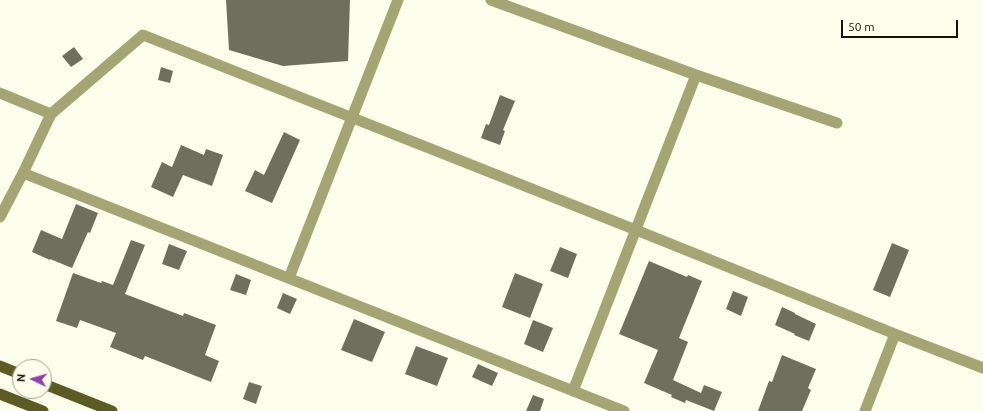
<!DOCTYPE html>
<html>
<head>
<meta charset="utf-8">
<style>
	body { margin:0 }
	#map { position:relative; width:983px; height:411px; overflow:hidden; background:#fdfdeb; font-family:Ubuntu,sans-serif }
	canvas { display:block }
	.north { position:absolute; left:12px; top:359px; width:40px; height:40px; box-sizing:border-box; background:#fdfdeb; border:1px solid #9f9f92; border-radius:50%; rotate:275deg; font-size:11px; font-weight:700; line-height:16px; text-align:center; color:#13130d }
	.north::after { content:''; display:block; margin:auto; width:14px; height:18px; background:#9040b0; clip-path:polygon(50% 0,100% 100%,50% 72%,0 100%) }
	.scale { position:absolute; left:841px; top:20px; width:117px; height:18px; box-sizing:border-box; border:2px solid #13130d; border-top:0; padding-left:5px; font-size:12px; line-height:14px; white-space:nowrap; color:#13130d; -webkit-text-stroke:3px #fdfdeb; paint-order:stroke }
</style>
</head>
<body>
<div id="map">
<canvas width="983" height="411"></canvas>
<div class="north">N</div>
<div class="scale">50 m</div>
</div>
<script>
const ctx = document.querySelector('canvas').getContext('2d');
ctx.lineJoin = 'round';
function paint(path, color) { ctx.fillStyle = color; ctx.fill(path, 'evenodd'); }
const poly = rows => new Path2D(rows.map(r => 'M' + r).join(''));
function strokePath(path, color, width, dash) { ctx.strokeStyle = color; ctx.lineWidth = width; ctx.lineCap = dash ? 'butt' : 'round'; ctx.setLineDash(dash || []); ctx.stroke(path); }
paint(poly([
	[226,0,350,0,348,61,283,66,229,50],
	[74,47,83,59,71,67,62,56],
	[161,67,173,71,170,83,158,80],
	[500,95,515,101,503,130,505,131,500,145,481,138,486,124,489,125],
	[284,132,300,140,272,203,245,191,255,170,264,175],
	[181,145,204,155,206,149,223,155,212,186,183,175,173,197,151,187,162,162,172,167],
	[76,204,98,213,90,233,88,232,72,268,50,259,50,260,32,252,41,230,62,239],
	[131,240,145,245,125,294,183,316,184,313,216,325,205,355,219,361,211,382,145,356,143,360,110,347,116,333,80,320,77,328,56,321,73,273,101,283,102,281,113,285],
	[892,243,909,250,890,297,873,290],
	[169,244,187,251,179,270,162,264],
	[560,247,577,254,568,278,550,271],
	[649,261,687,277,688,275,702,281,679,338,688,342,673,380,701,393,704,385,722,392,714,411,686,400,685,403,671,397,672,395,644,383,658,350,619,334],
	[515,273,543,284,530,318,502,307],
	[236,274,251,280,246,295,230,290],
	[733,291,748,297,741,316,726,309],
	[283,293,297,299,290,314,277,308],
	[782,307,795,313,795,314,816,324,809,341,794,335,795,334,775,325],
	[354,319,385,332,372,362,341,350],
	[533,320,553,328,543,352,524,344],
	[416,346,448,358,437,386,405,374],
	[782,355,816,369,808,388,811,390,802,411,758,411,769,381,772,382],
	[478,364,498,373,492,386,472,377],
	[249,382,262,386,256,404,243,399],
	[533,395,544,399,540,411,526,411]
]), '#6e6f5f');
strokePath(poly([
	[491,0,696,75,837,123],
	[0,93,51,114],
	[23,173,624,411],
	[0,217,23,173,51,114,143,35,636,230,895,334,983,368],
	[289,278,398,0],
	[573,391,696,75],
	[865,411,895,334]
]), '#a5a573', 11);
strokePath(poly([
	[0,366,20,374],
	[44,384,112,411],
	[0,394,43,411]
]), '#5c5b23', 11);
</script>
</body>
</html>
